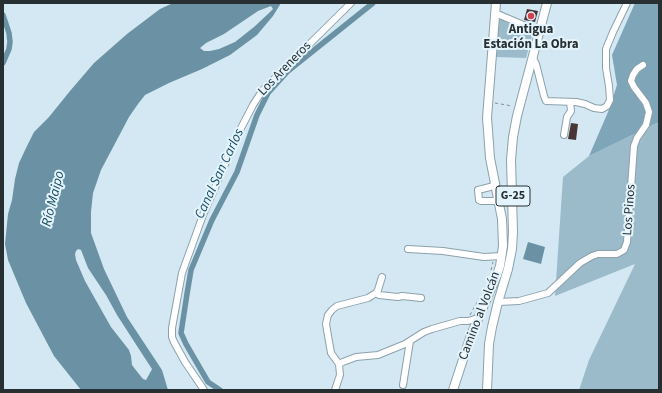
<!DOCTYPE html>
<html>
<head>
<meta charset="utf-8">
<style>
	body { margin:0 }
	#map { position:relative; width:662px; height:393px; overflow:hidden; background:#d3e8f2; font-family:"Source Sans 3",sans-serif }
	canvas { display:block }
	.frame { position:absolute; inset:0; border:4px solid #272f33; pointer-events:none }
</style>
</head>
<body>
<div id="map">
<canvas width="662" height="393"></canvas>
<div class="frame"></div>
</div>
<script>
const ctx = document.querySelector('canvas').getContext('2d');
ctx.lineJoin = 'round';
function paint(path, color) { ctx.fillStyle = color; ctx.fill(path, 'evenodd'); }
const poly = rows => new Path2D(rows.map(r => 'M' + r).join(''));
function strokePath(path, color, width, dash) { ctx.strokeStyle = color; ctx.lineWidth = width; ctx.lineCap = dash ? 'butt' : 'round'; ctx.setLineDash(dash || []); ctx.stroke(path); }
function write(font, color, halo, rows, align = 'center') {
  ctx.font = font + ' "Source Sans 3",sans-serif'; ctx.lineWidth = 4; ctx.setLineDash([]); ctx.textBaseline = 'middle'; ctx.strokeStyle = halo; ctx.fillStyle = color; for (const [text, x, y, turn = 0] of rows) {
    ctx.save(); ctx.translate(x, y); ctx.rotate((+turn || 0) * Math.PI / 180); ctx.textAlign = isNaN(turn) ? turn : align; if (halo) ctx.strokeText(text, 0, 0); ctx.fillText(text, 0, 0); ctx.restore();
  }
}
paint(poly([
	[499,17,533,32,526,58,496,57],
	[659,122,659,390,579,390,589,360,635,264,555,296,563,177,589,156]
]), '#9bbbca');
paint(poly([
	[635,3,659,3,659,122,589,156,608,112,617,85,612,55]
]), '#7ea5b8');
paint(poly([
	[173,3,281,3,273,16,257,35,230,55,202,69,169,83,145,95,138,104,129,117,101,170,93,193,91,212,91,233,104,269,127,317,162,370,168,390,81,390,54,356,26,303,8,260,5,244,8,214,12,200,15,179,19,163,26,148,34,132,49,117,70,91,94,63,127,34,160,9],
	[271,6,273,9,269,13,254,27,235,42,219,49,210,51,204,51,200,48,206,43,224,34,258,11],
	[78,249,81,250,88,268,106,295,117,315,137,346,150,366,152,369,151,371,146,380,143,379,135,369,132,365,131,356,129,350,111,327,85,281,76,260,75,254,76,251],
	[528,242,545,247,541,264,523,259]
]), '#6b92a4');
strokePath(poly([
	[3,15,9,33,10,42,9,49,3,63],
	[220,390,208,382,186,344,181,333,187,294,191,270,212,220,237,172,257,115,268,93,288,71,373,3]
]), '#6b92a4', 5.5);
paint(poly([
	[527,9,538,11,535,22,524,20],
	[571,123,578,124,576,140,568,139]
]), '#483636');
const minor = poly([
	[495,13,540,32],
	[533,58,536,64,544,96,546,101,576,102,585,104,594,108,602,109,607,106,610,100,609,86,606,68,606,49,613,32,627,3],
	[564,135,567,117,571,111,570,102],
	[495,185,490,187,478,190,479,200,481,201,496,201,499,202],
	[408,249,443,251,484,257,502,256],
	[376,293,379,295,398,297,402,296,421,298],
	[498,302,519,301,548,293,580,263,592,256,598,254,617,254,624,250,627,242,634,146,637,138,646,125,649,112,646,103,634,87,631,81,633,75,637,69,643,65],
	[339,364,331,353,326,324,328,315,332,310,337,306,368,298,376,293,378,290,382,277],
	[403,385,410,341],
	[204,390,185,362,174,342,172,337,172,328,182,273,203,215,239,132,253,105,262,91,351,3],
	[335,390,340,375,339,364,343,362,356,357,378,355,405,344,424,332,432,329,460,321,468,321,478,318]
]);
const major = poly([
	[453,390,471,335,497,275,500,266,503,246,502,219,490,158,488,130,487,118,496,3],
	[487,390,489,344,492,327,498,302,508,269,512,249,513,232,511,160,513,137,517,116,547,3]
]);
strokePath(minor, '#8da1ab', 8);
strokePath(major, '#8da1ab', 10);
strokePath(poly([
	[495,103,512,106],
	[491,270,493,262],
	[470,315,480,297]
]), '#7f8d94', 1, [3, 3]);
strokePath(minor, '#fff', 6);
strokePath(major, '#fff', 8);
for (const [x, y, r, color] of [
	[531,16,4,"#d0404e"]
]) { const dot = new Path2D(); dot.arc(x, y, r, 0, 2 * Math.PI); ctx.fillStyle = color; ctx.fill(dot); strokePath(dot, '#e4f4fc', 1.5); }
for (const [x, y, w] of [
	[513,196,34]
]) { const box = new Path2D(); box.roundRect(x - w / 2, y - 10, w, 20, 3); ctx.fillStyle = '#e4f4fc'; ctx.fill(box); strokePath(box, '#272f33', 1); }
write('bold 12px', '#272f33', null, [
	["G-25",513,196]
]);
write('bold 13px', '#272f33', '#e4f4fc', [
	["Antigua",531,30],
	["Estación La Obra",531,45]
]);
write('13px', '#272f33', '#e4f4fc', [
	["Los Areneros",285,69,-46],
	["Los Pinos",630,210,-86],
	["Camino al Volcán",480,316,-69]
]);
write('italic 14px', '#164a5f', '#e4f4fc', [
	["Canal San Carlos",220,174,-65],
	["Río Maipo",54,199,-76]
]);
</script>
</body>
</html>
